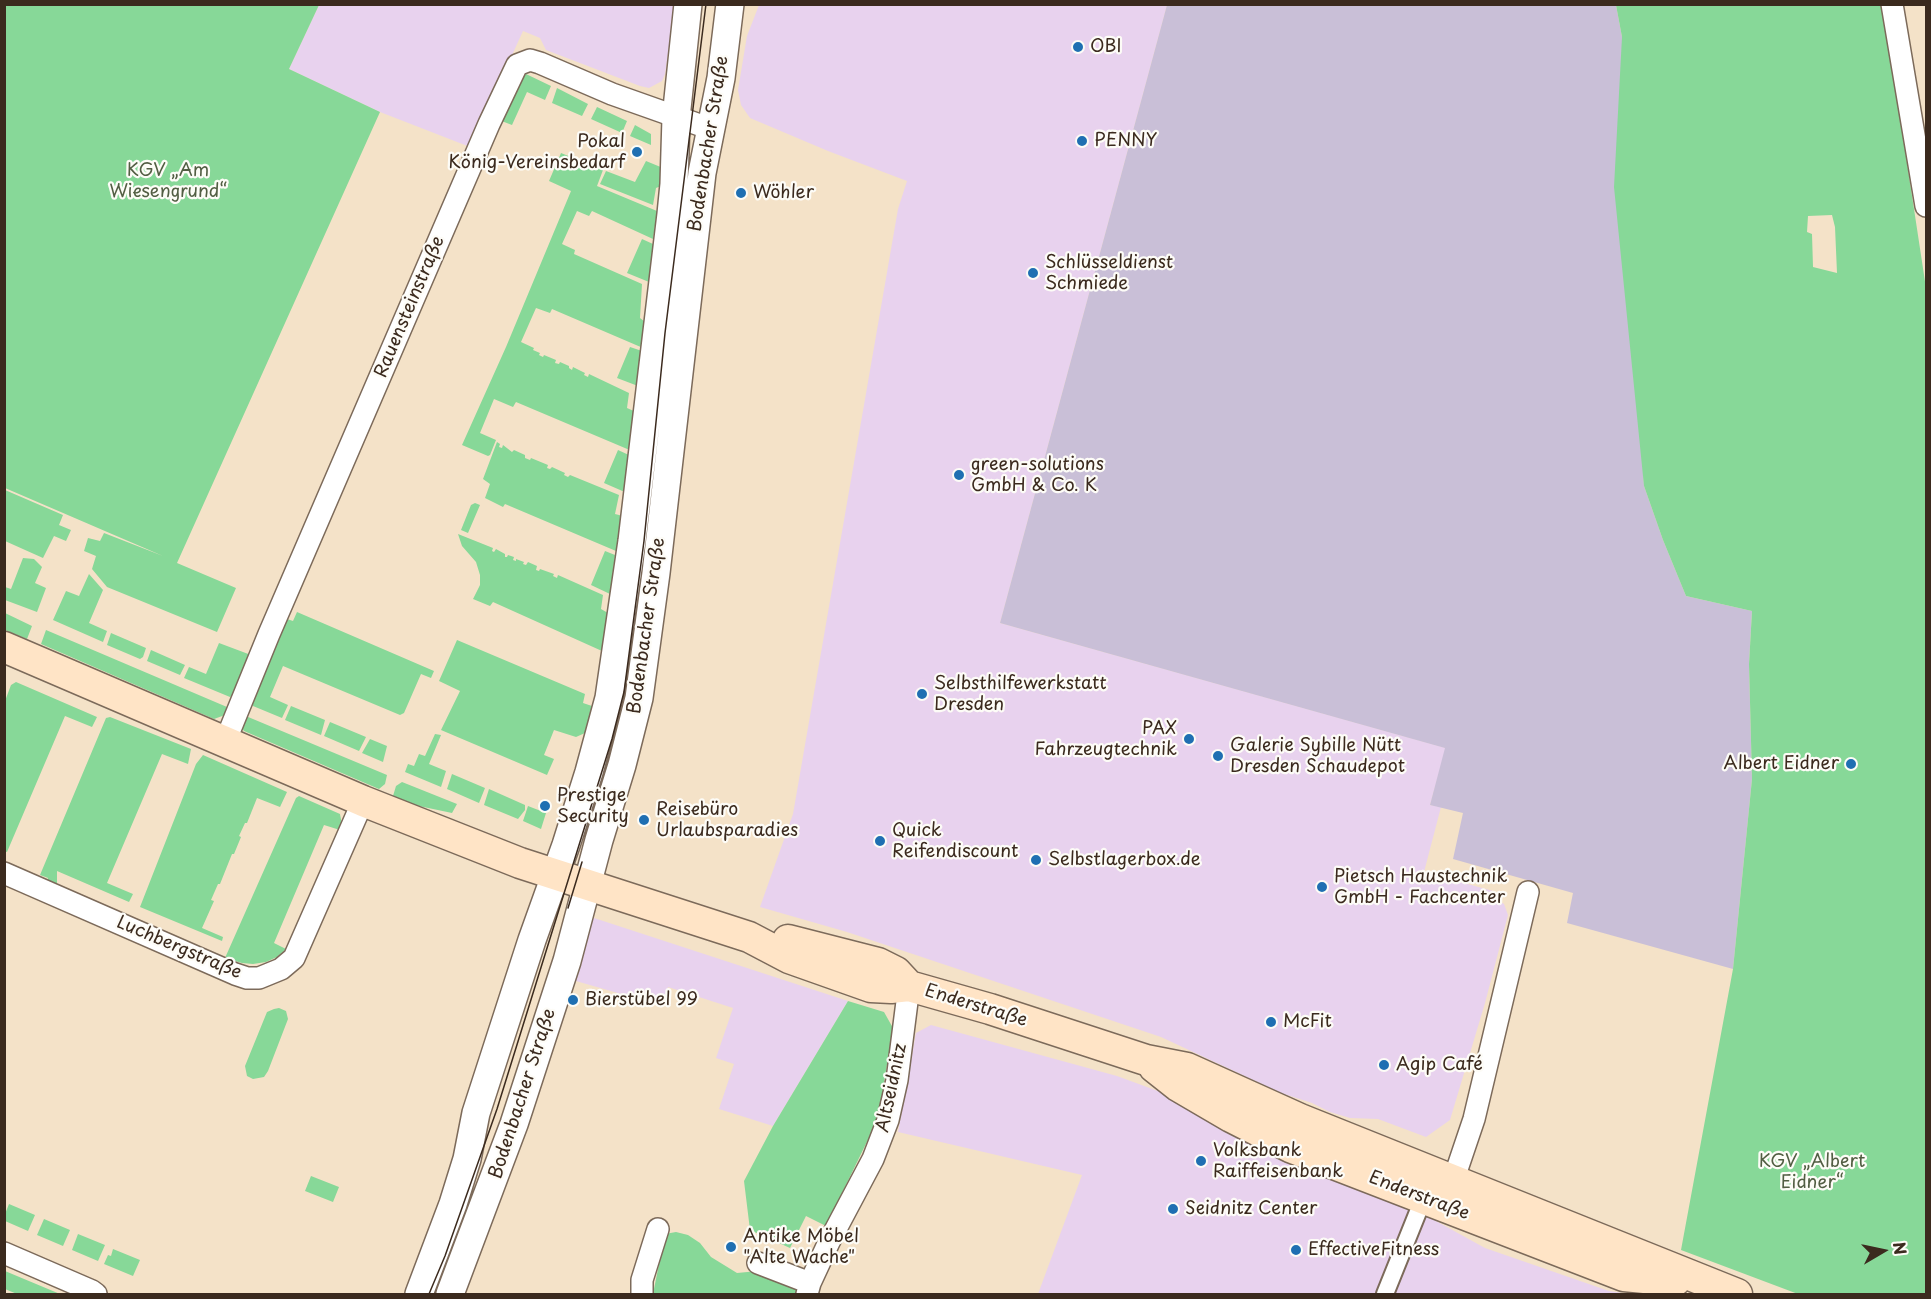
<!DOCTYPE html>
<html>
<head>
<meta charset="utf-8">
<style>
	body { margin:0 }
	#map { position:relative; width:1931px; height:1299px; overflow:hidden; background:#f4e2c8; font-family:"Playpen Sans",sans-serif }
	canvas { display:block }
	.frame { position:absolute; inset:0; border:6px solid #3b2a1e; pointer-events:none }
	.north { position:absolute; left:1853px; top:1221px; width:60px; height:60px; -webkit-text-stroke:4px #fdfcf7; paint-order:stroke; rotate:81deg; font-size:16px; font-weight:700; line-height:24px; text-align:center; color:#3b2a1e }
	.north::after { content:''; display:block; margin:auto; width:21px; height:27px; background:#3b2a1e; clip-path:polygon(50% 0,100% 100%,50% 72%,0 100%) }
</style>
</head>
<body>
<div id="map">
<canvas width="1931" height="1299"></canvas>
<div class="frame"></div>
<div class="north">N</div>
</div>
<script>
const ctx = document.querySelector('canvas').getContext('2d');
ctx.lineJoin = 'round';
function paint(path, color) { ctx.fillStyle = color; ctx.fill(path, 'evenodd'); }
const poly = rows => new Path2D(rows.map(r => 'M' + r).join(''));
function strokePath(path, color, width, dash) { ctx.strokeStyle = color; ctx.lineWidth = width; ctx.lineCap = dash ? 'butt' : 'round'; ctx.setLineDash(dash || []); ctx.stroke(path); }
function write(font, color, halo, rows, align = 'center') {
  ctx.font = font + ' "Playpen Sans",sans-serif'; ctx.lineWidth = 4.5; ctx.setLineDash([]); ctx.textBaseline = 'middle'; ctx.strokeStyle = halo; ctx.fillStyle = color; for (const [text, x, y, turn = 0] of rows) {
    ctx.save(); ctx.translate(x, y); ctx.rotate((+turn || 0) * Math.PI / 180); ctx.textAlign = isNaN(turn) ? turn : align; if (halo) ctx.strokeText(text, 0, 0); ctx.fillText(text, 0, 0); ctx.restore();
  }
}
paint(poly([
	[319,5,675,5,665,74,662,81,649,88,640,86,546,50,540,38,523,31,470,147,380,112,289,69],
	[759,5,1167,5,1000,623,1446,748,1430,805,1441,807,1424,872,1493,891,1493,897,1504,904,1508,915,1485,1003,1450,1120,1426,1137,1378,1119,1350,1118,1330,1112,1312,1103,1281,1093,1161,1037,847,932,760,907,793,814,898,209,907,181,828,151,750,118,741,105,738,90,747,36],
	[591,917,848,1001,773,1126,719,1109,734,1064,716,1058,733,1008,668,987,663,1006,569,979],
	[931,1025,1117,1076,1185,1101,1387,1194,1485,1248,1609,1291,1629,1294,1038,1294,1082,1175,898,1132,916,1033]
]), '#e8d2ee');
paint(poly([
	[1167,5,1616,5,1622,37,1644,486,1663,540,1686,596,1752,611,1749,664,1752,779,1733,969,1567,923,1573,893,1453,859,1463,813,1430,805,1445,748,1000,623]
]), '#c9bfd7');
paint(poly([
	[4,5,319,5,289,69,380,112,177,563,236,588,217,632,107,587,92,569,96,556,84,551,88,538,100,541,104,533,163,556,5,488],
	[1616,5,1883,5,1926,288,1926,1294,1798,1294,1681,1250,1733,969,1752,779,1749,664,1752,611,1686,596,1663,540,1644,486,1614,187,1622,37],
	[1832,215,1835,227,1837,273,1813,267,1812,234,1807,232,1808,216],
	[526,74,551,86,545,100,527,92,512,125,499,120,519,78],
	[557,88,588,104,582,116,552,103],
	[597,107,627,121,622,133,591,119],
	[635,125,651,134,651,145,630,136],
	[561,153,603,170,597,186,657,211,653,239,592,211,589,216,577,211,562,244,575,250,574,254,642,284,640,318,645,322,643,348,552,309,550,313,536,308,521,342,534,348,533,350,540,353,539,355,543,357,544,355,556,360,555,363,559,364,560,362,569,366,569,368,572,370,573,367,585,373,584,375,588,377,589,374,629,393,627,408,636,412,632,451,516,402,513,407,494,399,480,433,496,440,490,455,488,456,462,445,506,347,571,191,549,181],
	[646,161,663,168,661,186,656,188,653,205,600,184,606,171,635,182],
	[642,239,653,244,651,278,649,282,627,273],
	[630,347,642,351,638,386,617,378],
	[497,442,500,444,499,447,502,448,503,445,512,452,514,450,525,455,525,458,530,460,531,458,548,465,547,468,550,469,552,467,565,473,564,475,568,477,570,475,619,495,615,514,623,516,616,551,505,504,503,507,485,498,490,484,483,479],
	[618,450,631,456,627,493,604,483],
	[5,490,63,515,59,525,71,530,66,541,54,536,43,558,5,541],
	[475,503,480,505,468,533,461,530,471,505],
	[458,534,493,548,492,551,494,552,496,549,505,554,505,557,507,557,508,555,514,557,513,560,516,561,516,559,524,562,523,564,526,565,528,562,537,566,536,570,539,571,540,569,554,574,553,576,557,578,558,575,603,595,601,609,608,613,602,651,493,602,490,606,473,599,480,585,480,575,476,562,462,546],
	[605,551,615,555,610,594,591,585],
	[23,558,34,559,42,567,35,583,46,588,37,612,5,600,5,587,11,589],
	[89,574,103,590,89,623,107,631,103,642,53,620,66,591,79,596],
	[297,612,434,671,431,678,421,674,404,713,400,715,283,666,270,697,288,705,282,718,253,706,252,699,287,619,293,621],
	[5,613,32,626,27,639,5,630],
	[46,630,227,707,225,715,214,719,41,644],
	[111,633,146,648,143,657,140,659,107,645],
	[457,640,585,694,583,703,592,706,585,733,576,737,554,730,544,755,554,759,547,775,441,730,460,691,439,681],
	[219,643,251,655,236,693,230,697,184,678,189,667,206,674],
	[151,650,185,665,180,675,147,661],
	[16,682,97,717,92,727,65,716,7,852,4,851,5,701,11,685],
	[291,706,325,720,321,735,285,720],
	[241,714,387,775,385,784,379,789,244,731,240,726],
	[110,717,191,749,188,764,162,754,107,883,133,894,129,902,57,871,57,886,47,881,48,878,40,875,106,718],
	[330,722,366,737,359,751,324,736],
	[435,734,441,735,429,764,446,771,441,787,405,772,408,764,414,766,419,754,425,756],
	[370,739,387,746,383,762,362,753],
	[203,755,287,792,280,807,257,798,247,823,245,823,239,836,241,837,234,854,232,854,220,884,218,884,211,900,214,901,202,928,223,937,222,941,140,907,196,764],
	[452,774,485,788,479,803,447,789],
	[402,782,457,804,452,813,414,805,393,796,396,786],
	[489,789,525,805,525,810,518,819,484,805],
	[299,796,340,814,342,825,340,830,324,825,274,943,286,949,277,957,266,962,253,964,242,963,225,958,296,798],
	[528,806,546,813,541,829,523,821],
	[848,1001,884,1012,893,1028,878,1119,826,1226,806,1216,790,1248,750,1230,744,1181,773,1126],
	[274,1009,279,1008,286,1011,288,1019,268,1071,264,1077,253,1079,247,1076,245,1066,267,1012],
	[311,1176,339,1187,333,1202,305,1191],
	[9,1204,35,1215,28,1231,5,1221,5,1214],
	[44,1219,70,1230,63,1246,37,1235],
	[676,1232,688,1235,700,1243,711,1257,737,1273,758,1271,801,1287,798,1294,653,1294,665,1234],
	[78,1234,105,1245,98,1261,72,1250],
	[113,1249,140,1260,133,1276,104,1264,108,1255,111,1256],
	[4,1271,5,1271,60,1294,17,1294,5,1289]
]), '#87d898');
const pedestrian = poly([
	[1385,1294,1424,1197]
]);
const minor = poly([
	[1892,4,1926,206],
	[225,742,269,634,489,124,517,65,530,60,540,63,612,94,711,129],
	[4,873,235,974,247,978,259,978,281,969,294,958,363,801],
	[1449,1193,1474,1119,1528,892],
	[4,1253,92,1291,96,1294],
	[758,1263,810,1283],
	[642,1294,642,1280,658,1229],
	[807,1294,810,1283,829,1242,873,1159,888,1120,897,1080,909,986]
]);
const tertiary = poly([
	[419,1294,453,1204,467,1159,476,1113,532,940,566,845,589,772,609,698,632,541,671,214,674,184,676,118,688,4],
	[450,1294,514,1124,567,961,599,840,622,765,639,698,656,573,702,173,721,78,730,4]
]);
const secondary = poly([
	[4,647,363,801,520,863,749,937,789,958,871,987,891,988,909,986,990,1009,1146,1060,1187,1068,1300,1119,1737,1294],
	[788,940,878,963,896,972,909,986],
	[1154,1067,1178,1086,1231,1117,1290,1147,1624,1276,1675,1281]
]);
strokePath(pedestrian, '#7c6a5a', 20);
strokePath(minor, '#7c6a5a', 24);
strokePath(tertiary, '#7c6a5a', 30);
strokePath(secondary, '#7c6a5a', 33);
strokePath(pedestrian, '#fff', 16);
strokePath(minor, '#fff', 21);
strokePath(tertiary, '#fff', 27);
strokePath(secondary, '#ffe4c6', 30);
strokePath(poly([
	[568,908,582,862],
	[429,1294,445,1256,497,1109,612,739,624,692,644,541,665,333,706,4]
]), '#3b2a1e', 1.5);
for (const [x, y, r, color] of [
	[1078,47,6,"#1f6fb2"],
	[1082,141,6,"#1f6fb2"],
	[637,152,6,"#1f6fb2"],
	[741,193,6,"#1f6fb2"],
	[1033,273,6,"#1f6fb2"],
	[959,475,6,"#1f6fb2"],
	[922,694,6,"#1f6fb2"],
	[1189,739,6,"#1f6fb2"],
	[1218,756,6,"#1f6fb2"],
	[1851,764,6,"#1f6fb2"],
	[545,806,6,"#1f6fb2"],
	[644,820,6,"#1f6fb2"],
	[880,841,6,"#1f6fb2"],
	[1036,860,6,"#1f6fb2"],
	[1322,887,6,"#1f6fb2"],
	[573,1000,6,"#1f6fb2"],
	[1271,1022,6,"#1f6fb2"],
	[1384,1065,6,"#1f6fb2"],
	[1201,1161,6,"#1f6fb2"],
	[1173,1209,6,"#1f6fb2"],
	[731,1247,6,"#1f6fb2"],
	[1296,1250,6,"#1f6fb2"]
]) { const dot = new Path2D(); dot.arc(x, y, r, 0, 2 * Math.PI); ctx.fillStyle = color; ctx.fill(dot); strokePath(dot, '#fdfcf7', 2); }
write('18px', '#3b2a1e', '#fdfcf7', [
	["OBI",1090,47],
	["PENNY",1094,141],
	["Pokal",625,142,"right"],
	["König-Vereinsbedarf",625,163,"right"],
	["Wöhler",753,193],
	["Schlüsseldienst",1045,263],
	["Schmiede",1045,284],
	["green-solutions",971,465],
	["GmbH & Co. K",971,486],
	["Selbsthilfewerkstatt",934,684],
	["Dresden",934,705],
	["PAX",1177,729,"right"],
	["Fahrzeugtechnik",1177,750,"right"],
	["Galerie Sybille Nütt",1230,746],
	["Dresden Schaudepot",1230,767],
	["Albert Eidner",1839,764,"right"],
	["Prestige",557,796],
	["Security",557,817],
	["Reisebüro",656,810],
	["Urlaubsparadies",656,831],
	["Quick",892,831],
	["Reifendiscount",892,852],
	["Selbstlagerbox.de",1048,860],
	["Pietsch Haustechnik",1334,877],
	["GmbH - Fachcenter",1334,898],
	["Bierstübel 99",585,1000],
	["McFit",1283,1022],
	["Agip Café",1396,1065],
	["Volksbank",1213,1151],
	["Raiffeisenbank",1213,1172],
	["Seidnitz Center",1185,1209],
	["Antike Möbel",743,1237],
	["\"Alte Wache\"",743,1258],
	["EffectiveFitness",1308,1250]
], 'left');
write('18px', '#3b2a1e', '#fdfcf7', [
	["Bodenbacher Straße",709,144,-81],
	["Rauensteinstraße",410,307,-67],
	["Bodenbacher Straße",647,626,-82],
	["Luchbergstraße",179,948,23],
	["Enderstraße",976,1006,17],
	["Altseidnitz",892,1088,-78],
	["Bodenbacher Straße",523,1094,-72],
	["Enderstraße",1419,1196,21]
]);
write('18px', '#525e43', '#fdfcf7', [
	["KGV „Am",168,171],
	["Wiesengrund“",168,192],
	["KGV „Albert",1812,1162],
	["Eidner“",1812,1183]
]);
</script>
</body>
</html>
